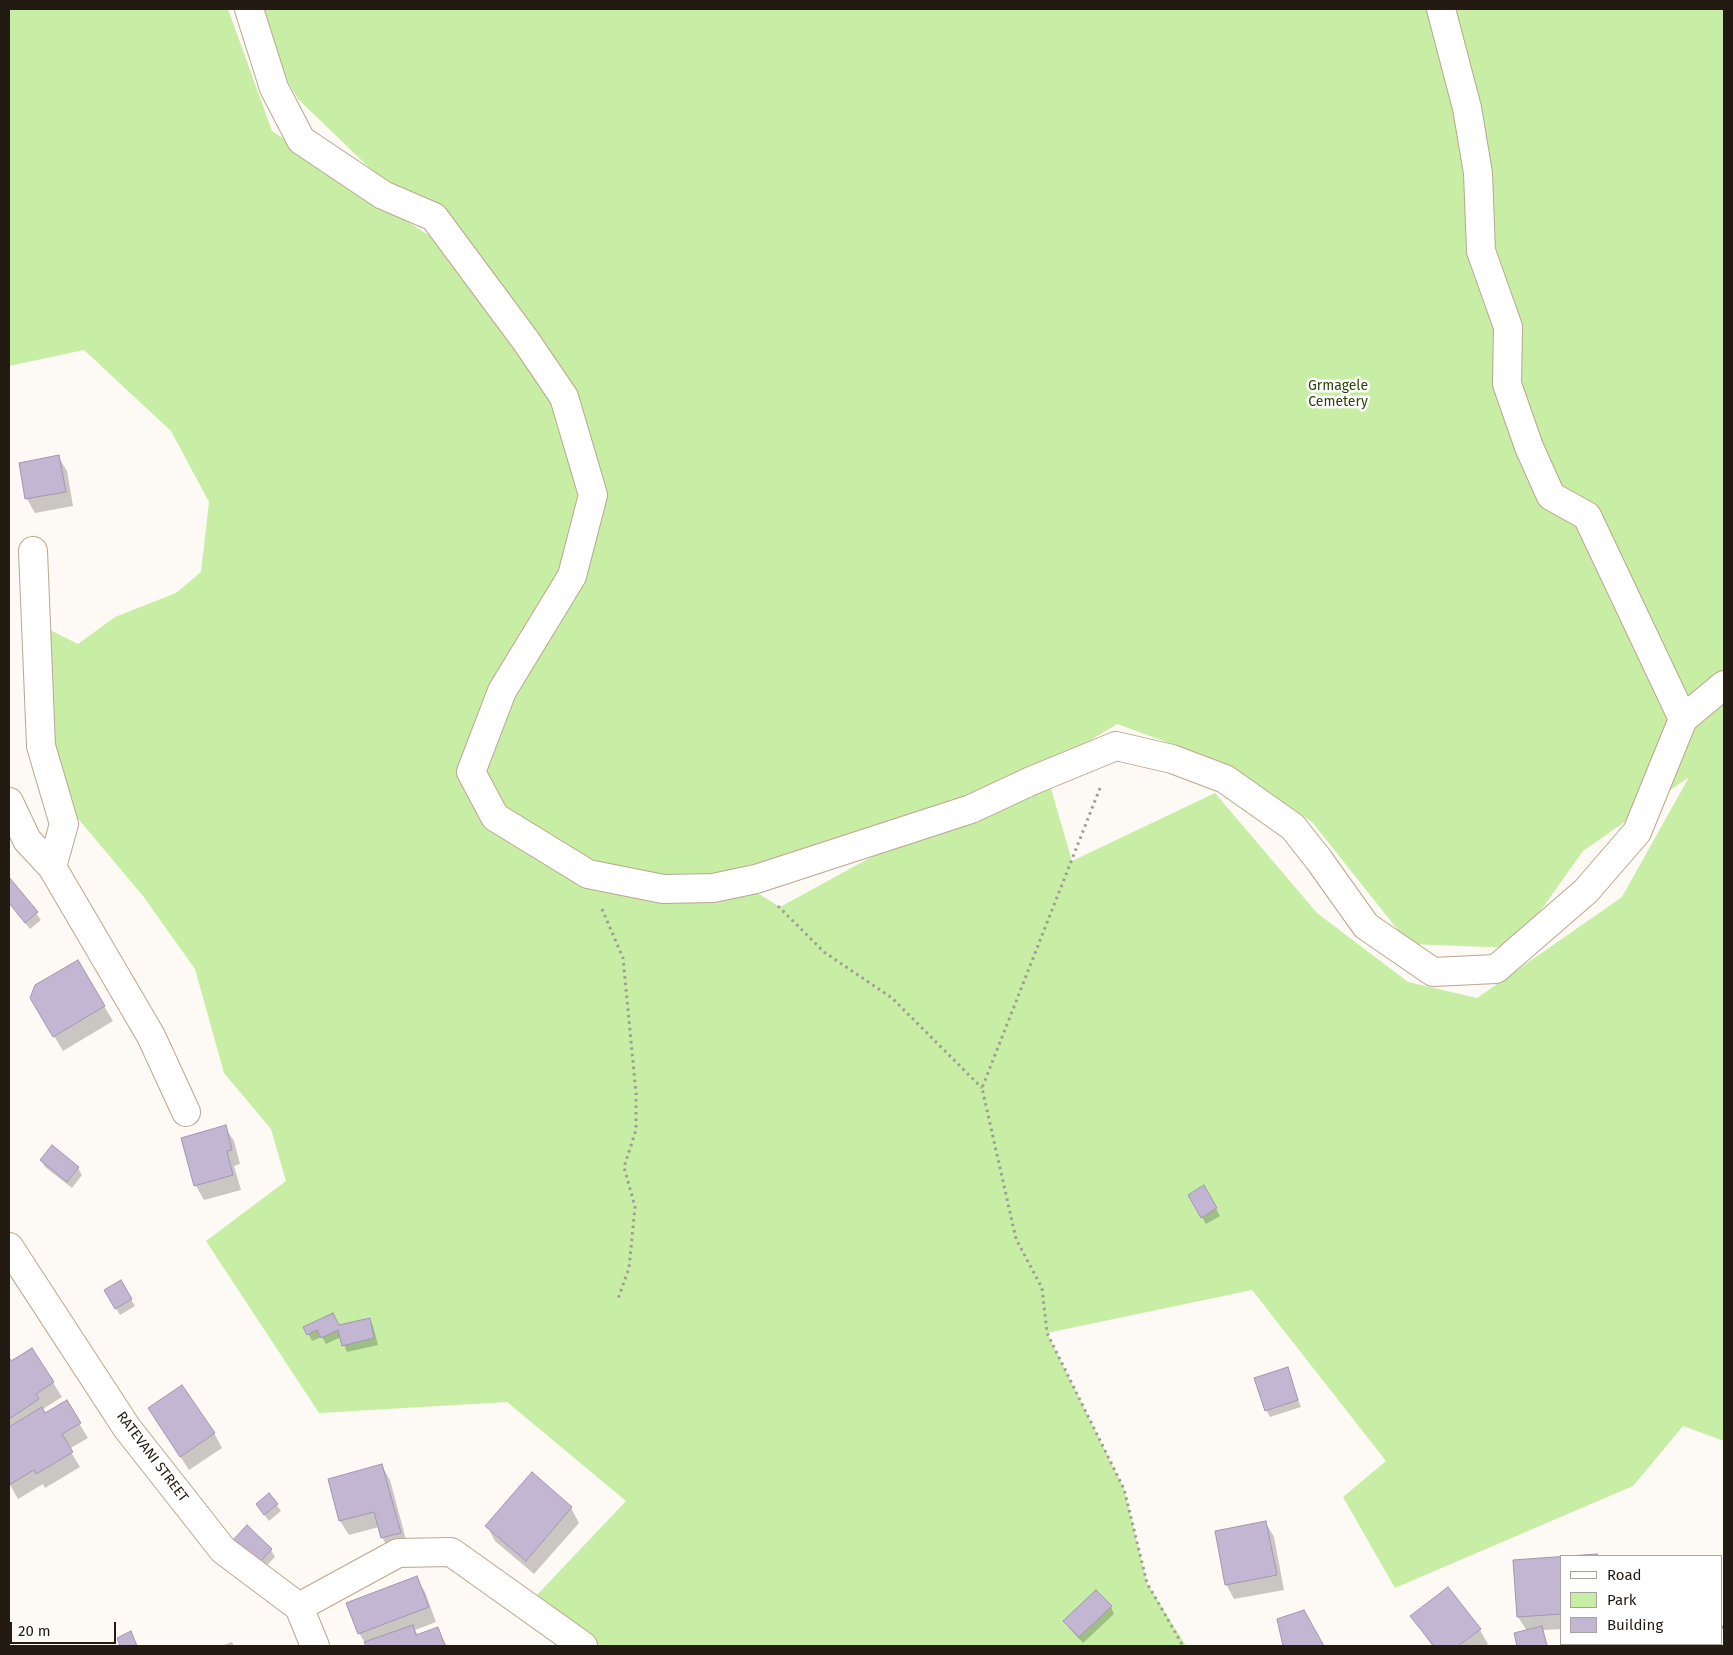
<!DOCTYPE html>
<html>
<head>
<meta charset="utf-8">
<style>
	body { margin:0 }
	#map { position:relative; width:1733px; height:1655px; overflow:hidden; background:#fdf9f4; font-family:"Fira Sans",sans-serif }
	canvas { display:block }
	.frame { position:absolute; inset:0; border:10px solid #231b12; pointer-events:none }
	.legend { position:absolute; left:1560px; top:1555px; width:162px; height:90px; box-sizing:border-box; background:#fff; border:1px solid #a7a4a0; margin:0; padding:6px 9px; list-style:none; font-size:15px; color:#231b12 }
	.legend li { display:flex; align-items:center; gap:10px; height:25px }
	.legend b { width:25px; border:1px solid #a7a4a0 }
	.scale { position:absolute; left:10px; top:1622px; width:106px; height:22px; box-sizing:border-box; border:2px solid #231b12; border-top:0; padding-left:6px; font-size:15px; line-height:18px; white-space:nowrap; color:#231b12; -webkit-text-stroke:4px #fff; paint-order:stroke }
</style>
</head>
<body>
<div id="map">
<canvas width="1733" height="1655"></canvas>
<div class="frame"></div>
<ul class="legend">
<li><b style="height:6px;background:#fff"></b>Road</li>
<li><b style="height:14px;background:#c7eea4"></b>Park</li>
<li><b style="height:14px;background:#c3b6d3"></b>Building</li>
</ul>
<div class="scale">20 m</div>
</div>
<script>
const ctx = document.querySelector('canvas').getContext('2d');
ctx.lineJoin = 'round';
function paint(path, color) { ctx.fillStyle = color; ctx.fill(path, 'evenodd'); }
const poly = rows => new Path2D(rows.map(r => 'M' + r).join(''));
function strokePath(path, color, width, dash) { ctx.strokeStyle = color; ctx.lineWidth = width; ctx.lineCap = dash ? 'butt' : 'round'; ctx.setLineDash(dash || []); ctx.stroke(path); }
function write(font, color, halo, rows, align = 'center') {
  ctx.font = font + ' "Fira Sans",sans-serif'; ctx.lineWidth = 5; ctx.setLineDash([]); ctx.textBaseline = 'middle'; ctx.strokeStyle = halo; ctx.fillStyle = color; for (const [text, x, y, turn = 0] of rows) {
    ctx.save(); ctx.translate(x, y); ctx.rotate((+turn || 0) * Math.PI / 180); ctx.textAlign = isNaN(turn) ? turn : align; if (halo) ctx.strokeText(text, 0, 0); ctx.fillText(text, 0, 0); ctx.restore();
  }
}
paint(poly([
	[9,9,228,9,272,131,356,188,462,257,298,99,246,9,1724,9,1724,1441,1683,1426,1633,1486,1395,1588,1343,1497,1386,1461,1252,1290,1047,1333,1124,1489,1147,1583,1186,1646,599,1646,590,1643,535,1597,626,1501,507,1402,319,1413,206,1241,286,1181,271,1129,224,1073,195,969,143,896,70,809,48,747,44,627,78,644,115,617,176,593,201,572,209,502,171,431,84,350,9,366],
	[1117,724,1230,765,1312,822,1409,944,1514,948,1583,851,1689,777,1622,897,1477,998,1408,982,1317,913,1215,793,1072,861,1045,768],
	[961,808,780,907,741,883]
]), '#c7eea4');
paint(poly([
	[58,456,67,471,73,506,35,513,27,499,20,464],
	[9,879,41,920,30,929,9,903],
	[31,998,104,1006,113,1021,63,1051],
	[225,1127,234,1141,240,1164,234,1166,241,1190,204,1200,196,1186,183,1139],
	[41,1160,78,1168,82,1175,72,1188,45,1167],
	[1204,1187,1220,1216,1206,1224,1189,1195],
	[120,1281,135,1306,120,1315,105,1291],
	[369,1319,373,1326,378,1345,347,1352,341,1337,326,1344,322,1337,312,1341,305,1327,339,1327],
	[32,1349,62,1397,43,1409,46,1414,66,1402,88,1438,69,1449,80,1467,45,1488,43,1484,18,1499,9,1483,9,1360,10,1363],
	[1287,1369,1301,1407,1270,1417,1266,1410],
	[149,1408,214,1433,222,1448,189,1470],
	[382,1466,390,1480,408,1547,390,1552,382,1537,379,1527,349,1535,340,1521,329,1480],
	[532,1474,571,1508,579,1523,534,1574,495,1541,487,1526],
	[269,1495,281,1511,269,1521,257,1505],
	[1266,1523,1274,1537,1284,1590,1234,1599,1226,1584],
	[239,1547,271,1550,275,1557,262,1570],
	[1562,1557,1562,1629,1543,1630,1548,1646,1518,1646,1515,1634,1527,1631,1518,1617],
	[416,1578,425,1592,436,1622,415,1630,418,1635,437,1629,447,1646,367,1646,359,1633],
	[1111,1607,1114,1614,1083,1643,1069,1628,1065,1621],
	[1412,1616,1480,1630,1488,1644,1485,1646,1432,1646],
	[232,1642,234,1646,221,1646]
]), '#0003');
const building = poly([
	[59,455,66,492,25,499,19,463,59,455],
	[9,877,38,912,25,923,9,903,9,877],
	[78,960,105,1006,53,1037,30,998,35,985,78,960],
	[226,1125,232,1150,227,1151,233,1175,194,1186,181,1138,226,1125],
	[52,1145,79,1167,67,1182,40,1160,52,1145],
	[1204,1185,1217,1208,1201,1218,1188,1195,1204,1185],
	[121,1280,132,1299,115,1309,104,1290,121,1280],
	[333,1313,339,1325,370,1318,374,1338,342,1346,338,1330,321,1338,317,1330,307,1335,303,1327,333,1313],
	[32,1348,54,1382,36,1394,39,1399,9,1419,9,1357,11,1361,32,1348],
	[1288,1367,1298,1400,1265,1411,1254,1378,1288,1367],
	[182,1385,215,1433,180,1457,148,1408,182,1385],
	[67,1400,81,1423,62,1434,73,1452,36,1474,34,1470,9,1485,9,1427,42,1407,45,1413,67,1400],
	[382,1464,401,1533,381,1538,374,1512,339,1521,328,1479,382,1464],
	[532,1472,572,1507,526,1561,485,1526,532,1472],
	[269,1493,278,1504,264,1515,256,1504,269,1493],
	[1266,1521,1277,1575,1225,1585,1215,1531,1266,1521],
	[247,1525,272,1549,258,1564,233,1540,247,1525],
	[1597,1554,1598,1556,1562,1556,1562,1614,1517,1617,1513,1560,1597,1554],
	[417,1576,429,1607,358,1634,346,1603,417,1576],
	[1448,1587,1481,1629,1458,1646,1434,1646,1410,1616,1448,1587],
	[1096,1590,1112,1606,1079,1637,1063,1621,1096,1590],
	[1304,1610,1324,1646,1283,1646,1277,1619,1304,1610],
	[413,1625,416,1635,438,1627,445,1646,366,1646,364,1642,413,1625],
	[1542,1626,1547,1646,1517,1646,1514,1633,1542,1626],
	[131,1631,137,1646,120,1646,117,1638,131,1631]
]);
paint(building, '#c3b6d3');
strokePath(building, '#a295b1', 1);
const minor = poly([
	[249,9,274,88,301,140,383,195,434,217,526,341,564,397,593,495,572,576,502,691,471,772,495,817,588,874,663,889,713,888,756,879,971,809,1031,781,1116,746,1172,759,1225,779,1293,827,1319,860,1366,926,1433,972,1496,969,1586,891,1637,832,1683,719,1724,685],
	[1441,9,1467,108,1478,173,1481,251,1508,327,1507,384,1529,447,1551,496,1587,516,1683,719],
	[33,551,41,746,64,824,52,867],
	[9,802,27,840,52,867,151,1036,186,1112],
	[9,1247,127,1428,223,1550,299,1607,315,1646],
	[299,1607,398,1553,451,1552,583,1646],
	[1595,1646,1603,1644]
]);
strokePath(minor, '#bca68e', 30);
strokePath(poly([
	[1100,788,982,1088,1016,1239,1042,1288,1047,1333,1124,1489,1147,1583,1183,1646],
	[778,906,824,952,892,998,982,1088],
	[602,909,623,958,636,1093,636,1130,624,1167,635,1207,629,1268,618,1299],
	[1722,1626,1724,1629]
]), '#a19b94', 3, [2.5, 4]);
strokePath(minor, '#fff', 28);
write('14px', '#2a4506', '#fff', [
	["Grmagele",1338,386],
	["Cemetery",1338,402]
]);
write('14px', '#231b12', '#fff', [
	["RATEVANI STREET",152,1457,53]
]);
</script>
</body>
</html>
